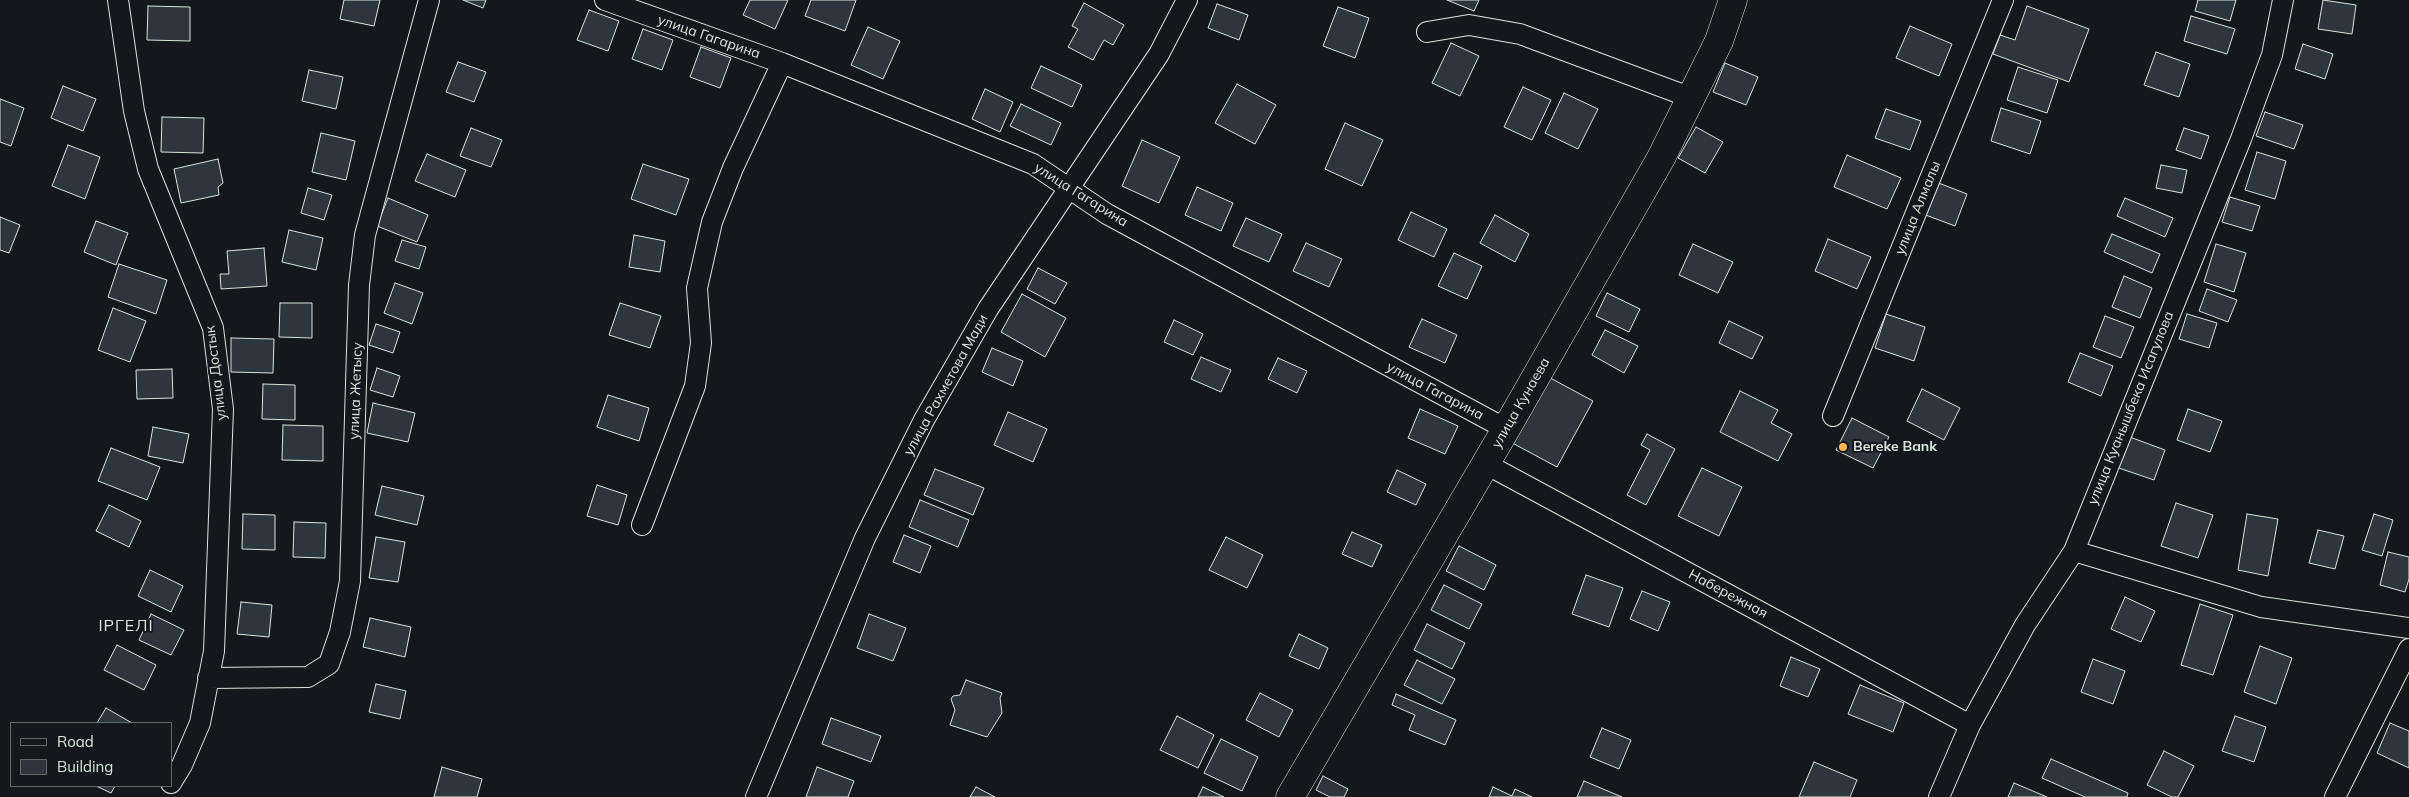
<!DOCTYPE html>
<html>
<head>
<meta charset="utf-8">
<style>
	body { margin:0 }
	#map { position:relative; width:2409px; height:797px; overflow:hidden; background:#14181c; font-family:Mulish,sans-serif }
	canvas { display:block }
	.legend { position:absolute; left:10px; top:722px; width:162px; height:65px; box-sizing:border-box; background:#14181c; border:1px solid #626a69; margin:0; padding:6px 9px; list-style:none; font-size:15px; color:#d8e6dc }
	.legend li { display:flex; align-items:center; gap:10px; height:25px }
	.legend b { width:25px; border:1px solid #626a69 }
</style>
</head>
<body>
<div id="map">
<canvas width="2409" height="797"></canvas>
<ul class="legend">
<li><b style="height:6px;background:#14181c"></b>Road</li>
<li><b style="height:14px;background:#2c363c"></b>Building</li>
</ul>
</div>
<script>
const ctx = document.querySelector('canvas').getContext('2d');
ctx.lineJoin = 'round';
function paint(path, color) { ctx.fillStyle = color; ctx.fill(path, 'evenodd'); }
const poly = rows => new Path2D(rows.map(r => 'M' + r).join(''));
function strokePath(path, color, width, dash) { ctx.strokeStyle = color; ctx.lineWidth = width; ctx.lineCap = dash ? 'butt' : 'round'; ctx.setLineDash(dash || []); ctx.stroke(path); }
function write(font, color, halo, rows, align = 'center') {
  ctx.font = font + ' Mulish,sans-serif'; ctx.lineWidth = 4; ctx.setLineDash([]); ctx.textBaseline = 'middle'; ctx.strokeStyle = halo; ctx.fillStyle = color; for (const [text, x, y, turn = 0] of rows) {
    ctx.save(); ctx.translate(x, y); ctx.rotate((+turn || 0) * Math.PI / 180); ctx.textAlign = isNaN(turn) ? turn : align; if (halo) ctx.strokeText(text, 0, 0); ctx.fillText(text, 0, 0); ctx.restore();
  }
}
const building = poly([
	[344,0,380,0,374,26,340,19,344,0],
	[463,0,486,0,483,8,463,0],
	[750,0,788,0,775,29,743,15,750,0],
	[811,0,856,0,845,31,805,16,811,0],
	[1447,0,1479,0,1474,11,1447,0],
	[2198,0,2236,0,2230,21,2195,11,2198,0],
	[2323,0,2356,5,2352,34,2318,29,2323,0],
	[1084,3,1124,25,1113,45,1104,40,1093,60,1068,47,1078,29,1072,26,1084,3],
	[1217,4,1248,15,1239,40,1208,28,1217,4],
	[148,6,190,7,190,41,147,40,148,6],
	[2027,6,2089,29,2069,82,1993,54,2000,35,2015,40,2027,6],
	[1338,7,1369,18,1355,58,1323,46,1338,7],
	[589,10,619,21,608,51,577,40,589,10],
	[2191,16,2235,29,2227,54,2184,41,2191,16],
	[1910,26,1952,44,1939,76,1896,58,1910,26],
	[868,27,900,41,883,79,851,65,868,27],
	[643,29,673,40,662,70,632,59,643,29],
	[1451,43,1479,56,1460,96,1432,83,1451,43],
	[2303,44,2333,54,2325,79,2295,69,2303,44],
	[701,47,731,58,720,88,690,77,701,47],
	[2156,52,2190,64,2179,97,2144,85,2156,52],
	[458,62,486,72,474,102,446,92,458,62],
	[1725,63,1758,77,1746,105,1713,92,1725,63],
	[1041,66,1082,85,1072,107,1031,88,1041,66],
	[2018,67,2058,80,2047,113,2007,100,2018,67],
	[309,70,343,77,336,109,302,101,309,70],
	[1237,84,1276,105,1255,144,1215,123,1237,84],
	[63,86,96,99,83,131,51,118,63,86],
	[1523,87,1551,100,1532,140,1504,127,1523,87],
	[985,89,1013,102,1000,132,972,119,985,89],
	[1564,93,1598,109,1578,149,1545,133,1564,93],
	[0,99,24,108,11,146,0,142,0,99],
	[1021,104,1061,123,1051,145,1010,126,1021,104],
	[2001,108,2041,121,2030,154,1991,141,2001,108],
	[1886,109,1921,121,1910,150,1875,138,1886,109],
	[2265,112,2303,125,2294,149,2256,136,2265,112],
	[162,117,204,118,203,153,161,152,162,117],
	[1345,123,1383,140,1362,186,1325,169,1345,123],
	[1696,127,1723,142,1705,173,1678,158,1696,127],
	[471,128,502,140,491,167,460,156,471,128],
	[2184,128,2209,136,2201,159,2176,150,2184,128],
	[321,133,355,141,346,180,312,172,321,133],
	[1142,140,1180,157,1159,203,1122,186,1142,140],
	[68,145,100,157,85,199,52,186,68,145],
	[2257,152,2286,161,2275,199,2245,190,2257,152],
	[427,154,466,170,455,197,415,181,427,154],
	[1847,155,1901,178,1887,209,1834,187,1847,155],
	[218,159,223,183,218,187,219,195,181,203,174,169,218,159],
	[643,164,689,179,676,215,631,199,643,164],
	[2161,165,2187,170,2182,193,2156,188,2161,165],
	[1936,182,1967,194,1955,226,1923,214,1936,182],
	[1197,187,1233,203,1221,231,1185,215,1197,187],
	[308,188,332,195,324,220,301,213,308,188],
	[2230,197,2260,206,2252,231,2222,222,2230,197],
	[388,198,428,215,417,242,377,226,388,198],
	[2125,198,2173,218,2165,237,2117,216,2125,198],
	[1411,212,1447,229,1434,257,1398,240,1411,212],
	[1495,215,1529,234,1515,262,1480,243,1495,215],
	[0,217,20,225,9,253,0,250,0,217],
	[1246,218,1282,234,1269,262,1233,246,1246,218],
	[96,221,128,233,116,265,84,252,96,221],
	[289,230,323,238,316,270,282,262,289,230],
	[2112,234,2160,254,2152,273,2104,252,2112,234],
	[634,235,665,241,660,272,629,267,634,235],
	[1828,239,1871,257,1857,289,1815,271,1828,239],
	[402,240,426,247,419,269,395,261,402,240],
	[1306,243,1342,259,1329,287,1293,271,1306,243],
	[1693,244,1733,262,1718,293,1679,275,1693,244],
	[2216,244,2246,253,2234,292,2204,282,2216,244],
	[264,248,267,286,221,289,220,274,229,274,227,251,264,248],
	[1454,253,1482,266,1467,299,1438,286,1454,253],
	[119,264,167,280,156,314,108,297,119,264],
	[1038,268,1067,283,1055,304,1027,289,1038,268],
	[2124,276,2152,288,2140,318,2112,307,2124,276],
	[395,283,423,293,412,324,384,313,395,283],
	[2207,289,2237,300,2228,322,2199,311,2207,289],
	[1607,293,1640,309,1629,332,1596,316,1607,293],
	[1022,294,1066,318,1045,357,1001,332,1022,294],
	[280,303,312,303,312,338,279,337,280,303],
	[620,303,661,316,650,348,609,335,620,303],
	[113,308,146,321,130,362,98,350,113,308],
	[1886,314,1925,327,1914,361,1875,348,1886,314],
	[2187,314,2217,323,2209,348,2179,339,2187,314],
	[2105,316,2134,327,2121,358,2093,347,2105,316],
	[1422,319,1457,335,1445,363,1409,347,1422,319],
	[1174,320,1203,334,1193,355,1164,342,1174,320],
	[1729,321,1763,337,1752,359,1719,343,1729,321],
	[376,324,400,332,393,353,369,345,376,324],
	[1605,330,1638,346,1624,373,1592,355,1605,330],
	[231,338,274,339,273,373,231,372,231,338],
	[992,348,1023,361,1013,386,982,372,992,348],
	[2080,353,2113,366,2101,396,2068,382,2080,353],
	[1201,357,1231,370,1221,392,1191,379,1201,357],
	[1278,358,1307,371,1297,393,1268,379,1278,358],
	[377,368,400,376,393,397,370,390,377,368],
	[172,369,173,398,137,399,136,370,172,369],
	[1541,373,1593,401,1557,467,1505,439,1541,373],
	[263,384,295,385,295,420,262,419,263,384],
	[1922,389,1960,408,1944,440,1907,421,1922,389],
	[1740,391,1778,410,1771,423,1792,434,1778,461,1720,432,1740,391],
	[608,395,649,408,639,441,597,427,608,395],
	[373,403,415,413,408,442,367,433,373,403],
	[1420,409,1458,426,1445,454,1408,438,1420,409],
	[2188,409,2222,421,2210,452,2177,440,2188,409],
	[1008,412,1047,429,1033,462,994,445,1008,412],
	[1852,418,1889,437,1873,468,1836,450,1852,418],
	[283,425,323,426,323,461,282,460,283,425],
	[153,427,189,434,183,463,148,456,153,427],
	[1647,434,1675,449,1646,505,1627,495,1650,450,1641,445,1647,434],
	[2127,436,2165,450,2154,480,2116,467,2127,436],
	[111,448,160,467,147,500,98,481,111,448],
	[1702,468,1742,487,1719,536,1678,516,1702,468],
	[935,469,984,488,973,515,924,495,935,469],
	[1397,470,1426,484,1416,505,1387,492,1397,470],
	[597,485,627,495,618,525,587,516,597,485],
	[382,486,424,496,417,525,375,515,382,486],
	[920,500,969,520,958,547,909,527,920,500],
	[2176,503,2213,515,2198,558,2161,546,2176,503],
	[109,505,141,521,129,547,96,531,109,505],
	[243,514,275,515,275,550,242,549,243,514],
	[2247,514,2278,519,2268,576,2238,570,2247,514],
	[2374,514,2393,520,2382,556,2362,550,2374,514],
	[294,522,326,523,325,558,293,557,294,522],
	[2318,530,2344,536,2335,569,2309,563,2318,530],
	[1352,532,1382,545,1372,567,1342,554,1352,532],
	[904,535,931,546,920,573,893,562,904,535],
	[376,537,405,542,398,582,369,578,376,537],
	[1226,537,1263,555,1247,588,1209,570,1226,537],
	[1459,546,1496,565,1484,590,1446,571,1459,546],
	[2388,552,2409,557,2409,579,2405,592,2380,585,2388,552],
	[150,570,183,586,171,612,138,596,150,570],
	[1586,575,1623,588,1609,627,1572,614,1586,575],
	[1444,585,1482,604,1469,629,1431,610,1444,585],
	[1642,591,1670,602,1658,631,1630,619,1642,591],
	[2125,597,2155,611,2141,642,2111,629,2125,597],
	[241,602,272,605,269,637,237,634,241,602],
	[2200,604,2233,615,2213,675,2181,665,2200,604],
	[151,614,184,630,171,655,139,640,151,614],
	[869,614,906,628,893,661,857,648,869,614],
	[370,618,411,627,405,657,363,647,370,618],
	[1427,624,1465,643,1452,669,1414,650,1427,624],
	[1299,634,1328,648,1319,669,1289,656,1299,634],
	[117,645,156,665,144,690,104,670,117,645],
	[2260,646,2292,658,2276,704,2244,692,2260,646],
	[1791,657,1820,669,1808,697,1780,686,1791,657],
	[2093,659,2125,671,2113,704,2081,692,2093,659],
	[1417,660,1455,679,1442,704,1404,685,1417,660],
	[966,680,1002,693,1000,698,1002,713,987,737,950,725,955,710,951,699,953,696,960,695,966,680],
	[376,684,406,691,400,719,369,712,376,684],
	[1860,685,1904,703,1893,732,1848,714,1860,685],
	[1260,693,1293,710,1279,737,1246,720,1260,693],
	[1396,694,1456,720,1445,745,1409,730,1415,715,1392,705,1396,694],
	[106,708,132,723,97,723,106,708],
	[1177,716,1214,735,1198,768,1160,750,1177,716],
	[2235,716,2266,727,2254,762,2222,751,2235,716],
	[831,718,881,736,871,762,822,744,831,718],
	[2390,723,2409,731,2409,768,2377,753,2390,723],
	[1602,728,1631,740,1619,769,1590,757,1602,728],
	[1221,739,1258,757,1242,791,1204,773,1221,739],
	[2164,751,2194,766,2178,797,2172,797,2147,785,2164,751],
	[2051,759,2128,793,2127,797,2085,797,2042,778,2051,759],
	[1814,762,1857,780,1850,797,1799,797,1814,762],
	[442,767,482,779,477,797,434,797,442,767],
	[817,767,854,781,848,797,806,797,817,767],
	[1323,776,1348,789,1344,797,1330,797,1316,790,1323,776],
	[1584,781,1622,797,1577,797,1584,781],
	[2014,783,2047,797,2008,797,2014,783],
	[96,786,115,786,111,793,96,786],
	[976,787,995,797,970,797,976,787],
	[1203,787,1224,797,1198,797,1203,787],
	[1493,787,1512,796,1515,789,1532,797,1489,797,1493,787]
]);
paint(building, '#2c363c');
strokePath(building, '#d8e6dc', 1);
const minor = poly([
	[118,0,134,111,148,169,213,328,223,409,214,651,200,723,182,765,171,783],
	[605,0,782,63,1033,164,1107,214,1506,429],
	[1427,32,1469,25,1520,34,1692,98],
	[1833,416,2003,0],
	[1486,464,1970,725],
	[642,525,695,386,701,343,697,288,712,222,733,168,782,63],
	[2074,551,2261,607,2409,628],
	[208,678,308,677,329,664,340,632,350,581,359,285,365,235,429,0],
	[756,797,865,538,924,420,988,309,1159,54,1187,0],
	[1939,797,1970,725,2025,625,2074,551,2241,139,2272,55,2283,0],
	[2335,797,2409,649]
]);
const secondary = poly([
	[1290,797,1506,429,1661,158,1719,41,1733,0]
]);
strokePath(minor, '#d8e6dc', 22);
strokePath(secondary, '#d8e6dc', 29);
strokePath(minor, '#14181c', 20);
strokePath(secondary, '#14181c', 28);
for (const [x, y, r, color] of [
	[1843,447,5,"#ffb74d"]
]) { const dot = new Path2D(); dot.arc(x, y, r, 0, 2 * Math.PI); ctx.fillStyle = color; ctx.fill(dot); strokePath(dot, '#14181c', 2); }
write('14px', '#d8e6dc', '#14181c', [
	["улица Гагарина",709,37,19],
	["улица Гагарина",1081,195,32],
	["улица Алмалы",1918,208,-68],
	["улица Достык",216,373,-97],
	["улица Рахметова Мади",946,385,-61],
	["улица Жетысу",356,391,-88],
	["улица Гагарина",1435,391,28],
	["улица Кунаева",1521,403,-60],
	["улица Куанышбека Исагулова",2131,408,-68],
	["Набережная",1728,594,28]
]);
write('bold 14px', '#d8e6dc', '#14181c', [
	["Bereke Bank",1853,447]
], 'left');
ctx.letterSpacing = '1px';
write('16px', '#d8e6dc', '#14181c', [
	["ІРГЕЛІ",126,626]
]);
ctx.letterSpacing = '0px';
</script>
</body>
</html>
